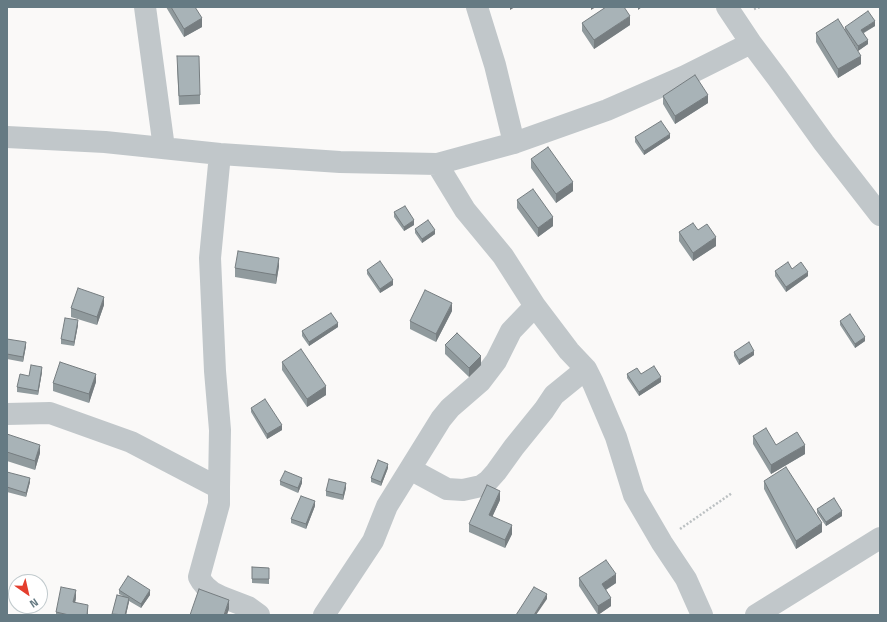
<!DOCTYPE html>
<html>
<head>
<meta charset="utf-8">
<style>
	body { margin:0 }
	#map { position:relative; width:887px; height:622px; overflow:hidden; background:#faf9f8; font-family:"Titillium Web",sans-serif }
	canvas { display:block }
	.frame { position:absolute; inset:0; border:8px solid #657a83; pointer-events:none }
	.north { position:absolute; left:8px; top:574px; width:40px; height:40px; box-sizing:border-box; background:#fff; border:1px solid #c1cacd; border-radius:50%; rotate:146deg; font-size:11px; font-weight:700; line-height:16px; text-align:center; color:#657a83 }
	.north::after { content:''; display:block; margin:auto; width:14px; height:18px; background:#e43e2e; clip-path:polygon(50% 0,100% 100%,50% 72%,0 100%) }
</style>
</head>
<body>
<div id="map">
<canvas width="887" height="622"></canvas>
<div class="frame"></div>
<div class="north">N</div>
</div>
<script>
const ctx = document.querySelector('canvas').getContext('2d');
ctx.lineJoin = 'round';
const poly = rows => new Path2D(rows.map(r => 'M' + r).join(''));
function strokePath(path, color, width, dash) { ctx.strokeStyle = color; ctx.lineWidth = width; ctx.lineCap = dash ? 'butt' : 'round'; ctx.setLineDash(dash || []); ctx.stroke(path); }
function paint(path, color) { ctx.fillStyle = color; ctx.fill(path, 'evenodd'); }
strokePath(poly([
	[754,9,760,7],
	[680,529,732,493]
]), '#bbc0c2', 2.5, [2, 2]);
strokePath(poly([
	[145,7,164,148],
	[477,7,495,65,514,143],
	[727,7,751,43,778,79,824,143,880,215],
	[7,137,105,142,220,154,340,162,437,164,514,143,607,110,685,76,751,43],
	[220,154,210,258,215,371,220,430,219,488,219,504,199,577,202,582,206,587,212,592,222,597,248,607,259,615],
	[437,164,465,210,503,256,535,306,569,351,586,369,593,383,616,437,634,495,662,543,686,579,702,615],
	[7,414,50,413,131,442,219,488],
	[410,469,447,489,463,490,481,486,488,481,496,472,514,447,544,410,554,395,586,369],
	[324,615,373,541,387,506,441,419,450,408,480,382,496,361,511,331,535,306],
	[756,615,880,538]
]), '#c1c7ca', 22);
paint(poly([
	[166,7,195,7,202,27,184,37],
	[582,23,630,25,594,49,582,31],
	[875,26,864,33,868,44,858,51,848,35,861,64,838,78,816,42,816,33,845,31,845,27],
	[177,65,200,95,200,104,179,105],
	[663,96,708,103,675,124,663,104],
	[635,137,670,138,644,155,635,142],
	[531,159,573,191,556,203,531,168],
	[517,200,553,226,538,237,517,208],
	[394,212,414,225,404,231,394,217],
	[415,229,435,234,422,243,415,233],
	[698,230,716,246,693,261,679,241,679,232],
	[279,266,276,284,235,277,235,268],
	[792,269,808,276,786,292,775,276,775,271],
	[367,270,393,285,380,293,367,274],
	[104,305,97,325,71,317,71,308],
	[452,311,436,342,410,329,410,321],
	[840,321,865,341,855,348,840,325],
	[78,325,74,346,61,344,61,339],
	[338,327,309,346,302,336,302,331],
	[7,339,26,346,23,362,7,359],
	[445,345,481,365,469,377,445,354],
	[734,352,754,355,739,365,734,356],
	[282,362,326,395,307,407,282,370],
	[42,372,38,395,17,392,17,387],
	[627,374,641,374,661,382,639,396,627,378],
	[96,382,89,403,53,391,53,383],
	[251,408,282,430,267,439,251,412],
	[7,434,40,453,35,470,7,461],
	[753,436,776,445,805,454,771,474,753,444],
	[388,468,381,486,371,482,371,478],
	[7,472,30,482,26,497,7,492],
	[280,481,302,483,298,493,280,485],
	[764,481,822,532,796,549,764,489],
	[346,488,343,500,326,496,326,491],
	[500,500,492,517,512,534,505,548,469,532,469,524],
	[315,506,306,529,291,523,291,519],
	[817,509,842,516,826,526,817,513],
	[252,567,269,568,269,584,252,583],
	[579,578,616,583,606,590,611,606,598,615,579,586],
	[119,590,150,595,141,608,129,601,126,615,112,615,117,595,123,596,119,594],
	[76,598,75,603,88,615,56,615,56,612]
]), '#909a9d');
paint(poly([
	[510,7,515,7,510,10],
	[591,7,596,7,591,10],
	[638,7,642,7,638,10],
	[630,16,630,25,594,49,594,40],
	[202,18,202,27,184,37,184,29],
	[875,21,875,26,861,34,861,30],
	[868,40,868,44,858,51,858,46],
	[861,56,861,64,838,78,838,69],
	[708,95,708,103,675,124,675,116],
	[670,134,670,138,644,155,644,151],
	[573,182,573,191,556,203,556,194],
	[553,217,553,226,538,237,538,228],
	[414,220,414,225,404,231,404,227],
	[435,230,435,234,422,243,422,239],
	[716,237,716,246,693,261,693,253],
	[279,258,279,266,276,284,276,275],
	[808,272,808,276,786,292,786,287],
	[393,280,393,285,380,293,380,289],
	[104,297,104,305,97,325,97,317],
	[452,303,452,311,436,342,436,334],
	[78,320,78,325,74,346,74,342],
	[338,323,338,327,309,346,309,342],
	[865,337,865,341,855,348,855,344],
	[26,342,26,346,23,362,23,357],
	[754,351,754,355,739,365,739,360],
	[481,356,481,365,469,377,469,368],
	[42,367,42,372,38,395,38,391],
	[96,374,96,382,89,403,89,394],
	[661,377,661,382,639,396,639,392],
	[326,386,326,395,307,407,307,399],
	[282,425,282,430,267,439,267,434],
	[40,445,40,453,35,470,35,461],
	[805,445,805,454,771,474,771,465],
	[388,464,388,468,381,486,381,482],
	[30,478,30,482,26,497,26,493],
	[302,478,302,483,298,493,298,488],
	[346,483,346,488,343,500,343,495],
	[500,491,500,500,489,524,489,515],
	[315,501,315,506,306,529,306,524],
	[842,511,842,516,826,526,826,522],
	[822,523,822,532,796,549,796,541],
	[512,525,512,534,505,548,505,540],
	[616,574,616,583,602,592,602,584],
	[76,590,76,598,73,611,73,602],
	[150,590,150,595,141,608,141,604],
	[547,594,547,599,536,615,534,615],
	[129,598,129,602,126,615,125,615],
	[611,598,611,606,598,615,598,606],
	[229,600,229,609,227,615,224,615],
	[88,605,88,615,87,615]
]), '#767d80');
const building = poly([
	[171,7,195,7,202,18,184,29,171,7],
	[606,7,624,7,630,16,594,40,582,23,606,7],
	[868,11,875,21,861,30,868,40,858,46,845,27,868,11],
	[838,19,861,56,838,69,816,33,838,19],
	[177,56,199,56,200,95,179,96,177,56],
	[695,75,708,95,675,116,663,96,695,75],
	[661,121,670,134,644,151,635,137,661,121],
	[548,147,573,182,556,194,531,159,548,147],
	[533,189,553,217,538,228,517,200,533,189],
	[405,206,414,220,404,227,394,212,405,206],
	[428,220,435,230,422,239,415,229,428,220],
	[693,223,698,230,707,224,716,237,693,253,679,232,693,223],
	[238,251,279,258,276,275,235,268,238,251],
	[380,261,393,280,380,289,367,270,380,261],
	[788,262,792,269,801,262,808,272,786,287,775,271,788,262],
	[78,288,104,297,97,317,71,308,78,288],
	[425,290,452,303,436,334,410,321,425,290],
	[331,313,338,323,309,342,302,331,331,313],
	[850,314,865,337,855,344,840,321,850,314],
	[65,318,78,320,74,342,61,339,65,318],
	[457,333,481,356,469,368,445,345,457,333],
	[7,339,26,342,23,357,7,354,7,339],
	[749,342,754,351,739,360,734,352,749,342],
	[301,349,326,386,307,399,282,362,301,349],
	[60,362,96,374,89,394,53,383,60,362],
	[31,365,42,367,38,391,17,387,20,374,29,376,31,365],
	[654,366,661,377,639,392,627,374,637,368,641,374,654,366],
	[265,399,282,425,267,434,251,408,265,399],
	[766,428,776,445,797,432,805,445,771,465,753,436,766,428],
	[7,434,40,445,35,461,7,452,7,434],
	[378,460,388,464,381,482,371,478,378,460],
	[786,467,822,523,796,541,764,481,786,467],
	[285,471,302,478,298,488,280,481,285,471],
	[7,472,30,478,26,493,7,487,7,472],
	[329,479,346,483,343,495,326,491,329,479],
	[487,485,500,491,489,515,512,525,505,540,469,524,487,485],
	[301,496,315,501,306,524,291,519,301,496],
	[834,498,842,511,826,522,817,509,834,498],
	[606,560,616,574,602,584,611,598,598,606,579,578,606,560],
	[252,567,269,568,269,579,252,579,252,567],
	[128,576,150,590,141,604,119,590,128,576],
	[61,587,76,590,73,602,88,605,87,615,69,615,56,612,61,587],
	[534,587,547,594,534,615,516,615,534,587],
	[199,589,229,600,224,615,190,615,199,589],
	[117,595,129,598,125,615,112,614,117,595]
]);
paint(building, '#a8b3b7');
strokePath(building, '#767d80', 1);
</script>
</body>
</html>
